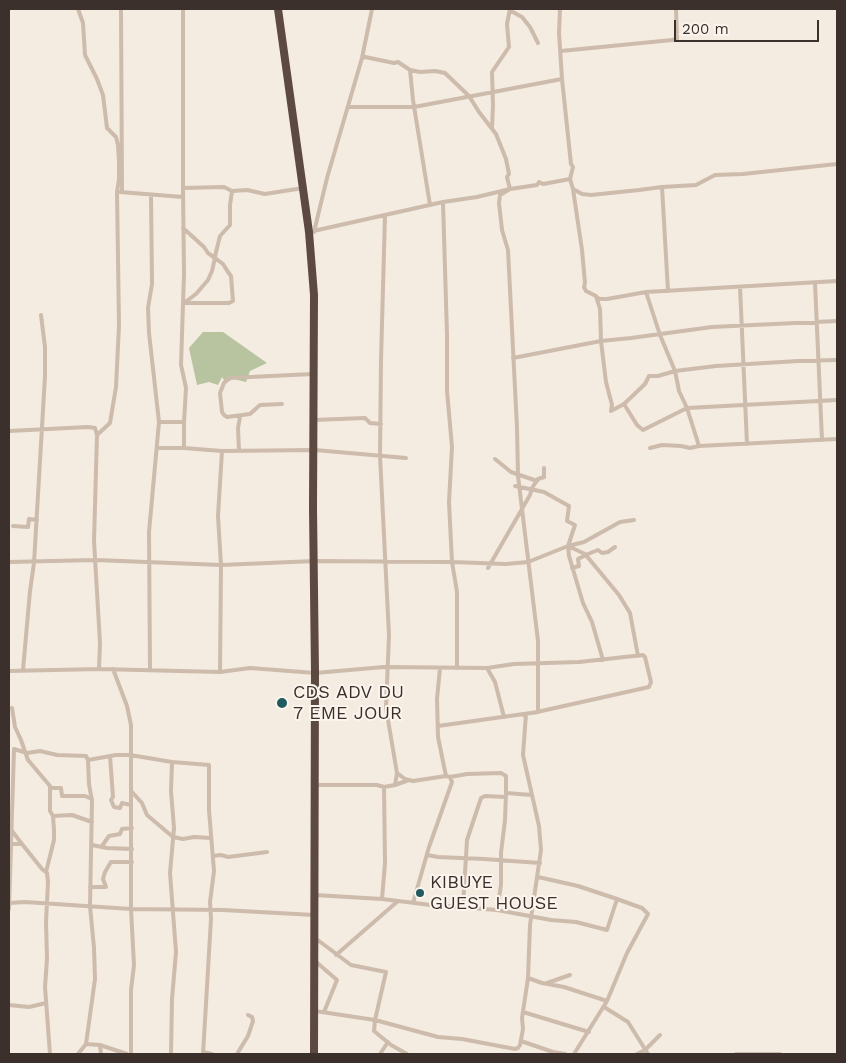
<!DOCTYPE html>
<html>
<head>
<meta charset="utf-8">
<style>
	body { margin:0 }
	#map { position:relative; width:846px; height:1063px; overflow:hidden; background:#f4ebe1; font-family:"Work Sans",sans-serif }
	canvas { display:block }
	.frame { position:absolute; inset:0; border:10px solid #3b302b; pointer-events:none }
	.scale { position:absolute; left:674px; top:20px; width:145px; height:22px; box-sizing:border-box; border:2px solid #3b302b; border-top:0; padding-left:6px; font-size:15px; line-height:18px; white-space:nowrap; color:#3b302b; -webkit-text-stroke:4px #fbf5ee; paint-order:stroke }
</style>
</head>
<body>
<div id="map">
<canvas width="846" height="1063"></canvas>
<div class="frame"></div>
<div class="scale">200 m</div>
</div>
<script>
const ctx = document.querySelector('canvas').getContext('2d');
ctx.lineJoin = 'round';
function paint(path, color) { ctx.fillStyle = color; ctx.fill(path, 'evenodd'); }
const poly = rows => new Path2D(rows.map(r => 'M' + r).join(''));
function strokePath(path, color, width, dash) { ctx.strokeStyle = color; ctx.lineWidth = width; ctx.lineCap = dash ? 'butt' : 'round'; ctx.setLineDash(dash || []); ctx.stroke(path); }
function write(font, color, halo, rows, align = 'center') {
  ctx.font = font + ' "Work Sans",sans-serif'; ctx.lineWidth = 4; ctx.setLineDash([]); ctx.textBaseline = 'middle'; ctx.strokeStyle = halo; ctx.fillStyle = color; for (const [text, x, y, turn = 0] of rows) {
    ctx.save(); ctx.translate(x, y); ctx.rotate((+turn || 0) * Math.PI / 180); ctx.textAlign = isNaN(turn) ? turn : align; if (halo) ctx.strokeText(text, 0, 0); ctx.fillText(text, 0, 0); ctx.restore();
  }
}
paint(poly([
	[203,332,223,332,267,363,250,371,246,382,233,379,226,383,222,377,218,385,209,382,197,385,189,348]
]), '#b8c4a0');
strokePath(poly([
	[78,9,83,23,85,55,97,79,103,95,107,128,116,137,118,145,119,162,119,179,117,192,119,325,116,387,110,423,97,435,94,541,100,643,99,669],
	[121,9,122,192],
	[560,9,559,33,562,79,571,164,573,167,570,179,573,189,582,250,585,283,584,287,586,291,596,296,600,309,601,341,606,382,612,405,611,411,624,404,645,384,649,376,658,376,675,371,716,366,798,361,837,360],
	[511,11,522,17,530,27,538,43],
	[561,51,672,40,677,39,676,9],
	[362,58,365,57,394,63,398,62,410,70,420,72,435,71,445,73,469,96,479,112,496,134,506,159,509,174,507,177,510,189,500,195,499,203,502,230,508,250,517,428,518,476,538,641,538,712,438,726],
	[410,70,413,100,430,205],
	[348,107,414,107,562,79],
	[492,128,493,105,492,72,509,47,507,24,510,9],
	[662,187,668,291],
	[183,188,224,187,232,191],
	[573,189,582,194,591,195,639,190,662,187,696,185,715,175,743,174,837,164],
	[120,192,183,197],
	[443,202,447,335,447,391,452,447,449,502,452,562,457,592,457,668],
	[385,215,381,360,380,456,389,635,386,708,397,773],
	[183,228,204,247,208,253,215,258,223,264,228,272,231,276,233,301,229,303,184,303,196,294,208,280,212,271,215,258,216,252,220,236,230,225,230,205,232,191,247,190,265,194,303,188],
	[309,232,443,202,477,197,510,189,537,185,539,182,543,184,570,179],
	[314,232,327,178,362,58,372,9],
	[815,283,822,440],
	[740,287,747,444],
	[646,292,660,335,675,371,679,391,687,408,699,446,837,439],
	[596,297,600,299,607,299,646,292,837,281],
	[513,358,601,341,631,338,712,327,837,321],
	[282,404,260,405,250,414,227,417,224,415,222,412,220,393,224,383,229,378,313,374],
	[624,404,637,425,643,430,687,408,837,400],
	[314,420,365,418,370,423,381,424],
	[159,422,184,422,186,388,181,365,184,274,183,188,183,9],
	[9,431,88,427,95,428,97,435],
	[157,448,184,448,222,451,315,450,406,458],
	[184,448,184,422],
	[650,448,662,445,681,446,690,448,699,446],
	[239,451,238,428,240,417],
	[495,459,511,472,537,481],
	[515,486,544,492,569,506,567,521,575,525,568,546,569,556,583,603,592,622,603,660],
	[13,526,28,527,29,519,37,520],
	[568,546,585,554,619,595,630,613,638,656],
	[9,562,96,560,221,565,315,561,452,562,506,564,528,562,568,546,584,542,620,522,634,520],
	[488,568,530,495,532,488,538,479,544,477,544,468],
	[572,568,579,566,578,559,588,554,598,550,602,553,608,552,615,547],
	[487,668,495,682,504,717],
	[113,669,127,706,131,725,131,909,134,965,131,990,131,1054],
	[150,669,149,532,159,422,149,333,148,308,152,284,151,195],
	[23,670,30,591,34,563,45,376,45,347,41,315],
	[9,671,99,669,220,672,250,668,315,673,384,667,487,668,514,664,579,662,643,655,645,657,651,682,649,687,537,712],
	[220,672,221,565,218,516,222,451],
	[12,708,15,727,21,740,28,760,50,786,50,811,53,816,54,830,54,840,46,872],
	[110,756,113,797,111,800,114,807,120,808,122,803,131,805],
	[450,777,467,774,501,773,506,776,506,793,532,795],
	[314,785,377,785,384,787,395,785,397,773,405,779,413,781,446,776],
	[395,785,409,780],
	[50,788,61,788,62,796,85,796,92,799],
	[132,792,142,803,147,815,173,837,183,839,194,837,211,838],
	[53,816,72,815,92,822],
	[9,827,22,844],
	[9,844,22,844,42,869,47,873,48,882,46,922,47,959,45,987,50,1054],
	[92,845,107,848,132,849],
	[102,846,109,836,120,834,122,829,132,828],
	[427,855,438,857,484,859,540,863],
	[213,856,221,855,228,857,267,852],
	[538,877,578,886,617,899,642,908,648,914,627,953,607,1001,574,1054],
	[90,887,106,887,103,879,105,872,111,862,132,862],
	[315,895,382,899,431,905,497,910,551,920,576,922,607,930,617,899],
	[382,899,385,863,384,787],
	[9,903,25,902,131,909,223,910,314,915],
	[413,903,429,847,452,782,450,777,446,776,438,737,437,699,440,668],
	[463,906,467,840,481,798,485,796,506,797],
	[9,909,14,749,27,753,40,751,57,755,86,756,88,760,116,755,130,755,172,762,209,765,209,810,214,871,210,902,211,919,203,1054],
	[497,910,501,885,501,853,505,820,506,793],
	[315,938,351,965,386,972,375,1020,315,1011],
	[336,955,398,901],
	[315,961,337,980,324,1012],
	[528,978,542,983,564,987,607,1001],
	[547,983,570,975],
	[9,1005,29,1007,46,1003],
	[604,1007,628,1022,648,1054],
	[523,1012,589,1032],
	[521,1041,553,1052,565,1054],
	[86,1044,95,979,94,948,90,906,92,801,89,784,88,760],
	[100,1045,101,1054],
	[203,1052,212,1054],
	[78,1054,86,1044,100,1045,127,1054],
	[171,1054,172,999,176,952,170,873,174,828,171,791,172,762],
	[237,1054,248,1036,253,1021,252,1017,248,1015],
	[380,1054,388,1042],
	[407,1054,391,1045,374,1031,375,1020,438,1037,462,1039,515,1049,518,1048,520,1045,523,1029,522,1018,528,978,530,925,541,850,539,826,523,755,526,714,524,715],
	[637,1054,645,1050,660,1035],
	[736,1054,780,1054]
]), '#cdbbac', 4);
strokePath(poly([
	[278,9,309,232,314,295,313,508,315,673,314,1054]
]), '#5c4a42', 8);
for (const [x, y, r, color] of [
	[282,703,6,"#1f5a5e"],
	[420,893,5,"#1f5a5e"]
]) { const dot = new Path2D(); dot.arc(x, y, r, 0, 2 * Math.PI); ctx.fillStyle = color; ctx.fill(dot); strokePath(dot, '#fbf5ee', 2); }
write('18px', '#3b302b', '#fbf5ee', [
	["CDS ADV DU",293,693],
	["7 EME JOUR",293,714],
	["KIBUYE",430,883],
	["GUEST HOUSE",430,904]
], 'left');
</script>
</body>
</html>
